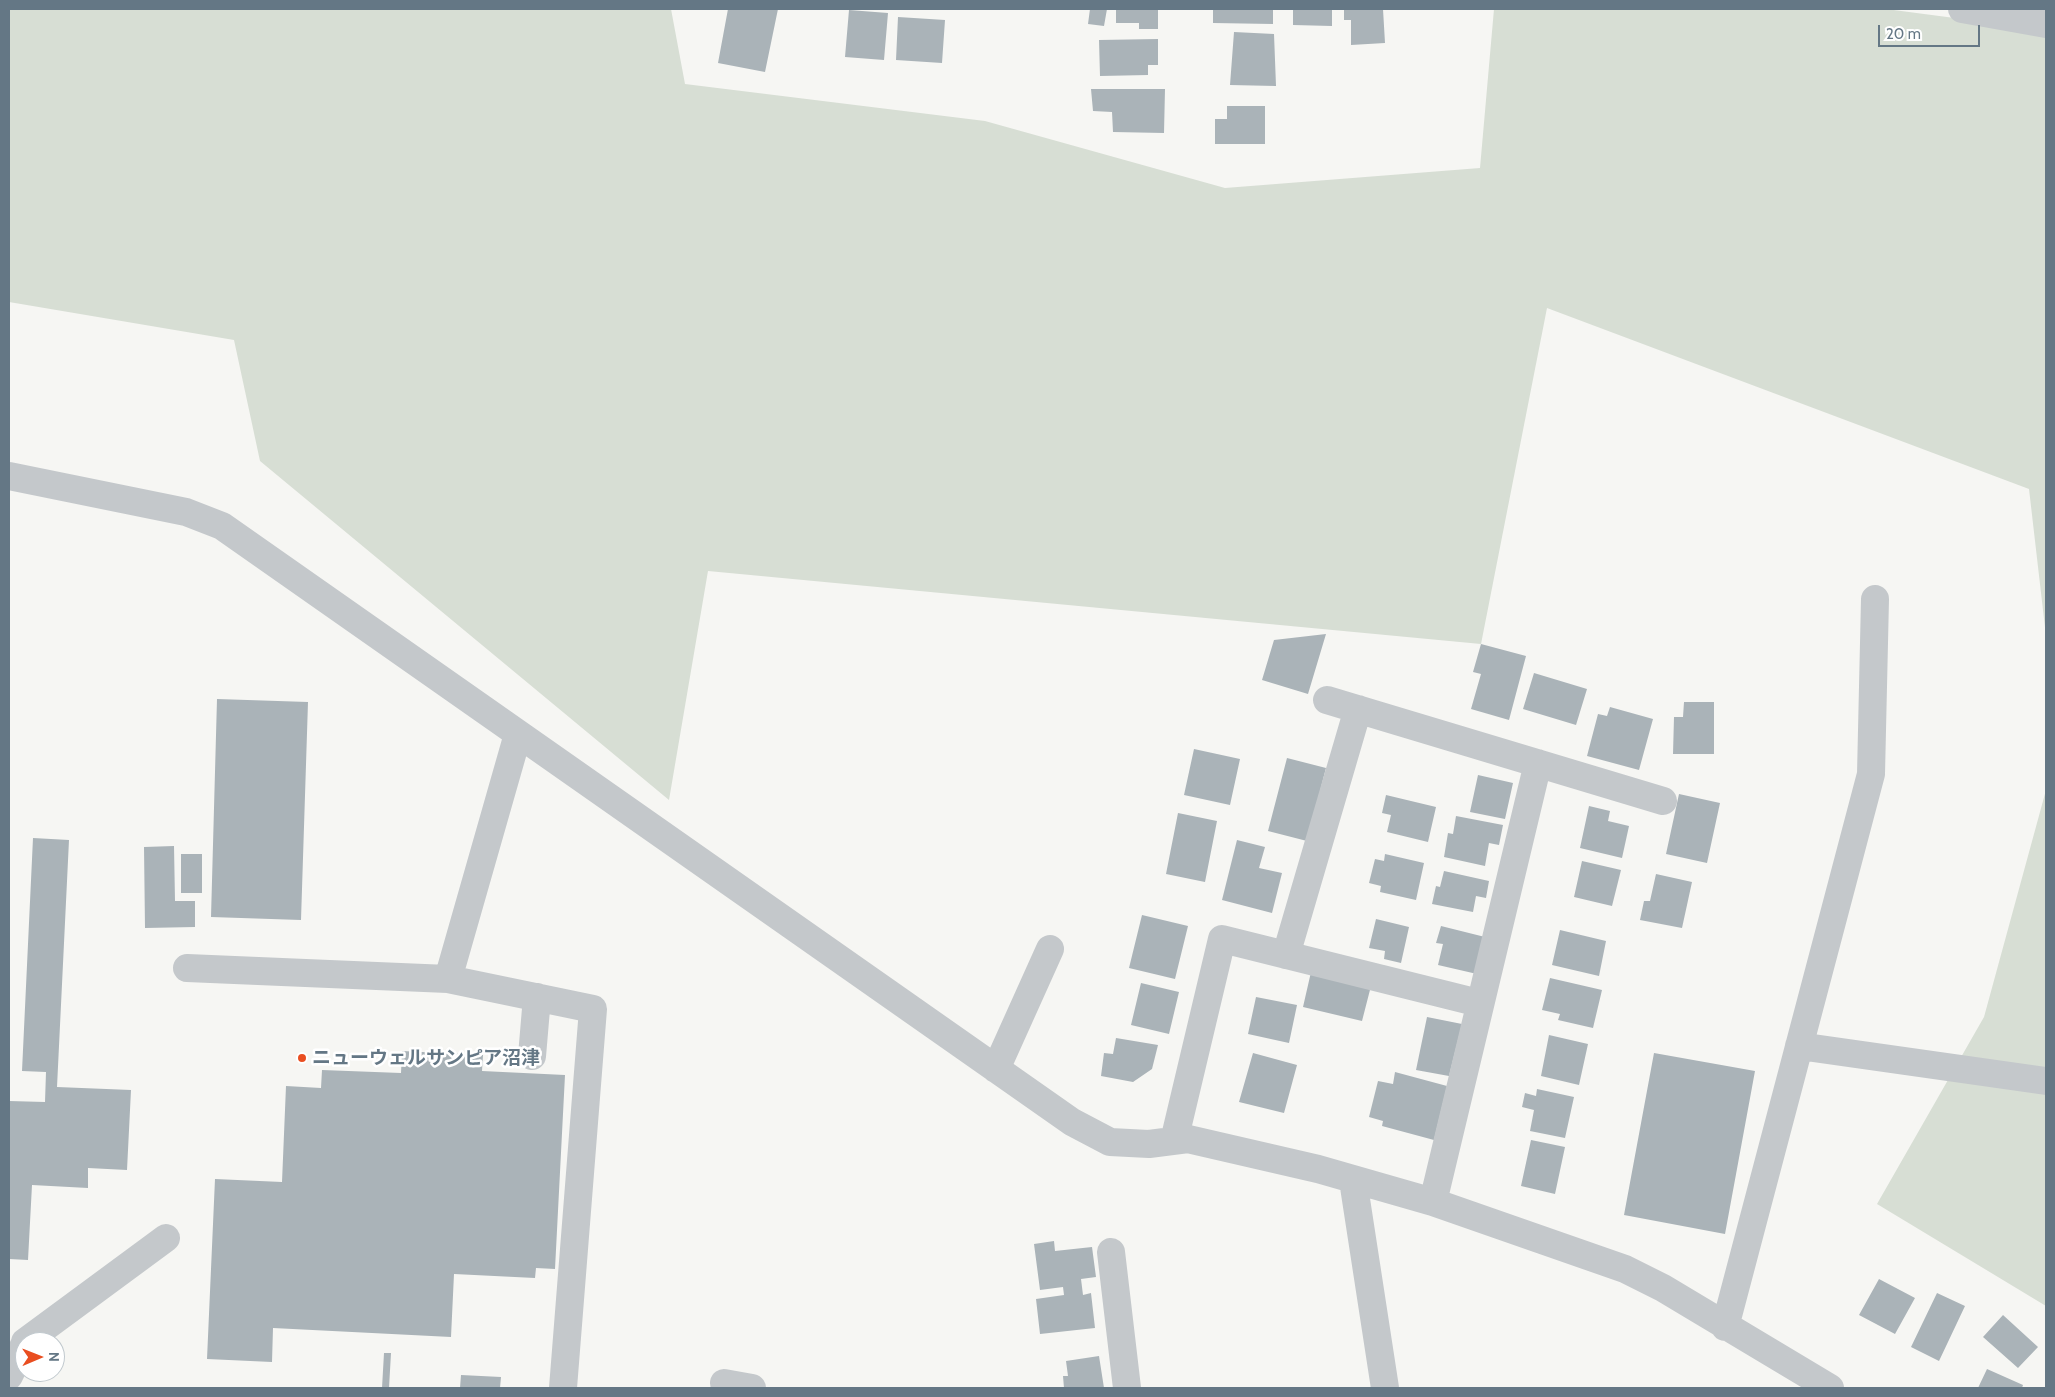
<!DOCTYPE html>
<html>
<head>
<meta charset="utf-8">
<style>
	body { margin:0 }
	#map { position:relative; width:2055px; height:1397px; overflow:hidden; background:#f6f6f3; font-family:Cabin,sans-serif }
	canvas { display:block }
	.frame { position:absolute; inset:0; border:10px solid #647785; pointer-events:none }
	.north { position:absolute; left:15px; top:1332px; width:50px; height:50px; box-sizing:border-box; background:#fff; border:1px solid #c1c9ce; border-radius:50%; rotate:89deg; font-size:14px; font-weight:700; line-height:20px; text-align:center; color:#647785 }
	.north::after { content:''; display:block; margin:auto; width:18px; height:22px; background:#e94e20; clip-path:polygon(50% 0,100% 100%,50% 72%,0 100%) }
	.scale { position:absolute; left:1878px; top:25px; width:102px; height:22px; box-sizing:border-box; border:2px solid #647785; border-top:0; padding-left:6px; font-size:15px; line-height:18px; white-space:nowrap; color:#647785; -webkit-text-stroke:4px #fff; paint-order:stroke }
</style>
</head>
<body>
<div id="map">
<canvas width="2055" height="1397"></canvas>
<div class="frame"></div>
<div class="north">N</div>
<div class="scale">20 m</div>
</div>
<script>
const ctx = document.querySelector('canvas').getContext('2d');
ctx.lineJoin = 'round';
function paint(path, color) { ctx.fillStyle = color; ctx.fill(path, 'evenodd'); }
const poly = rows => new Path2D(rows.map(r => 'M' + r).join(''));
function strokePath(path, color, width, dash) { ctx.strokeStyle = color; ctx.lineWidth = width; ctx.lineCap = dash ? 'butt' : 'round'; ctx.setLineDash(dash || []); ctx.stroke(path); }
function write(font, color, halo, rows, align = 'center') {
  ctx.font = font + ' Cabin,"Noto Sans JP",sans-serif'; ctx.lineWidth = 5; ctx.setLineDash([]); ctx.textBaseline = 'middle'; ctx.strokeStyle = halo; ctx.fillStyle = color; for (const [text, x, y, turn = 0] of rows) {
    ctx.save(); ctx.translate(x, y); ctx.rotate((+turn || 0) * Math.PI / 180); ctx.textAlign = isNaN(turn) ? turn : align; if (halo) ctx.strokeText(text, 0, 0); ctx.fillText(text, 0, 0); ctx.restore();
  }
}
paint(poly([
	[9,9,671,9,685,84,985,121,1225,188,1480,168,1494,9,1886,9,2046,30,2046,636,2029,489,1547,308,1481,644,708,571,669,800,260,461,234,340,9,302],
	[2046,790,2046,1306,1877,1204,1984,1017]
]), '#d7ded4');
paint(poly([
	[728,9,778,9,765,72,718,63],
	[1090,9,1107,9,1104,26,1088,24],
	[1116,9,1158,9,1158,29,1139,29,1139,23,1116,23],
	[1213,9,1273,9,1273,24,1213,23],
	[1293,9,1332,9,1332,26,1293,25],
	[1344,9,1383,9,1385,43,1351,45,1351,20,1344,20],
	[849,10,888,13,884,60,845,57],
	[898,17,945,20,942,63,896,60],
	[1234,32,1274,34,1276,86,1230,85],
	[1158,39,1158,65,1148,65,1148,75,1100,76,1099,40],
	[1091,89,1165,89,1164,133,1113,132,1112,112,1093,111],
	[1227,106,1265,106,1265,144,1215,144,1215,119,1227,119],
	[1326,634,1308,694,1262,680,1274,640],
	[1481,644,1526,656,1509,720,1471,709,1481,674,1473,672],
	[1534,673,1587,689,1576,725,1523,709],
	[217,699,308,702,301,920,211,917],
	[1684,702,1714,702,1714,754,1673,754,1674,717,1683,717],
	[1610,707,1653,719,1639,770,1587,756,1598,714,1607,716],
	[1194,749,1240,759,1230,805,1184,795],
	[1287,758,1326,768,1307,841,1268,831],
	[1478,775,1513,783,1505,819,1470,812],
	[1679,794,1720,803,1707,863,1666,854],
	[1386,795,1436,807,1428,842,1387,832,1391,815,1382,813],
	[1589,806,1610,811,1608,821,1629,826,1622,858,1580,848],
	[1178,813,1217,821,1205,882,1166,874],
	[1456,816,1503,825,1499,845,1489,843,1485,866,1444,857,1448,833,1453,834],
	[33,838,69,840,57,1087,131,1090,127,1170,88,1168,88,1188,32,1185,28,1260,9,1259,9,1101,45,1102,46,1072,22,1071],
	[1237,840,1265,847,1259,868,1282,873,1272,913,1222,900],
	[174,846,175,901,195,901,195,927,145,928,144,847],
	[181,854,202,854,202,893,181,893],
	[1385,854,1424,863,1416,900,1380,892,1381,886,1369,883,1375,859,1384,861],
	[1582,861,1621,870,1612,906,1574,897],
	[1444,871,1489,881,1486,898,1476,896,1473,912,1432,904,1436,886,1440,887],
	[1656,874,1692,882,1682,928,1640,920,1644,901,1650,901],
	[1142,915,1188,926,1175,979,1129,968],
	[1376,919,1409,927,1401,963,1384,959,1385,951,1369,948],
	[1441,926,1485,937,1477,974,1438,965,1443,944,1436,943],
	[1560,930,1606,941,1599,976,1552,965],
	[1311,972,1371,986,1362,1021,1303,1007],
	[1550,978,1602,990,1593,1028,1558,1020,1560,1014,1542,1010],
	[1141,983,1179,992,1169,1034,1131,1025],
	[1256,997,1297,1005,1289,1043,1248,1034],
	[1427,1017,1462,1024,1449,1076,1416,1070],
	[1549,1035,1588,1044,1579,1085,1541,1076],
	[1116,1038,1158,1045,1152,1069,1133,1082,1101,1076,1104,1053,1113,1054],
	[402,1051,483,1055,482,1071,565,1075,555,1269,536,1268,535,1278,454,1274,451,1337,273,1328,272,1362,207,1359,215,1179,282,1182,286,1086,321,1088,322,1070,401,1073],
	[1253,1053,1297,1065,1284,1113,1239,1102],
	[1654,1053,1755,1071,1725,1234,1624,1215],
	[1395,1072,1447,1086,1434,1140,1382,1126,1383,1121,1369,1117,1378,1081,1393,1084],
	[1537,1089,1574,1097,1565,1138,1530,1131,1534,1110,1522,1107,1525,1093,1536,1096],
	[1531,1140,1565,1147,1555,1194,1521,1186],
	[1054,1241,1055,1251,1092,1247,1096,1277,1081,1279,1083,1295,1091,1293,1095,1328,1040,1334,1036,1299,1064,1295,1063,1287,1040,1290,1034,1244],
	[1879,1279,1915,1298,1895,1334,1859,1315],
	[1937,1293,1965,1306,1939,1361,1911,1347],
	[2003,1315,2038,1347,2018,1368,1983,1337],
	[384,1353,391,1353,389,1388,382,1388],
	[1099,1356,1104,1388,1064,1388,1063,1376,1068,1376,1066,1361],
	[1987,1369,2023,1385,2022,1388,1978,1388],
	[461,1375,501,1377,500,1388,460,1388]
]), '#aab3b8');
strokePath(poly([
	[1962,9,2046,24],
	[9,476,186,512,222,526,1072,1122,1110,1142,1149,1144,1188,1139,1318,1169,1433,1202,1625,1269,1663,1288,1830,1388],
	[1327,700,1663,801],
	[518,734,448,979,593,1009,563,1388],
	[1286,955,1358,709],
	[187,968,448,979],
	[1799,1046,2046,1081],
	[532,1056,537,997],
	[996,1069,1050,949],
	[1174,1141,1222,939,1479,1003],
	[1353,1180,1385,1388],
	[1433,1202,1538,763],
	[1111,1252,1127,1388],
	[1725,1327,1871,774,1875,599],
	[25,1342,166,1238],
	[9,1376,25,1343],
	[724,1383,752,1388]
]), '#c4c8cb', 28);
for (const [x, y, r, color] of [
	[302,1058,5,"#e94e20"]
]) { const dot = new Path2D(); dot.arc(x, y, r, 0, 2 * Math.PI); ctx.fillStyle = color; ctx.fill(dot); strokePath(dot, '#fff', 2); }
write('bold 19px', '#647785', '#fff', [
	["ニューウェルサンピア沼津",312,1058]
], 'left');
</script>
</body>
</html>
